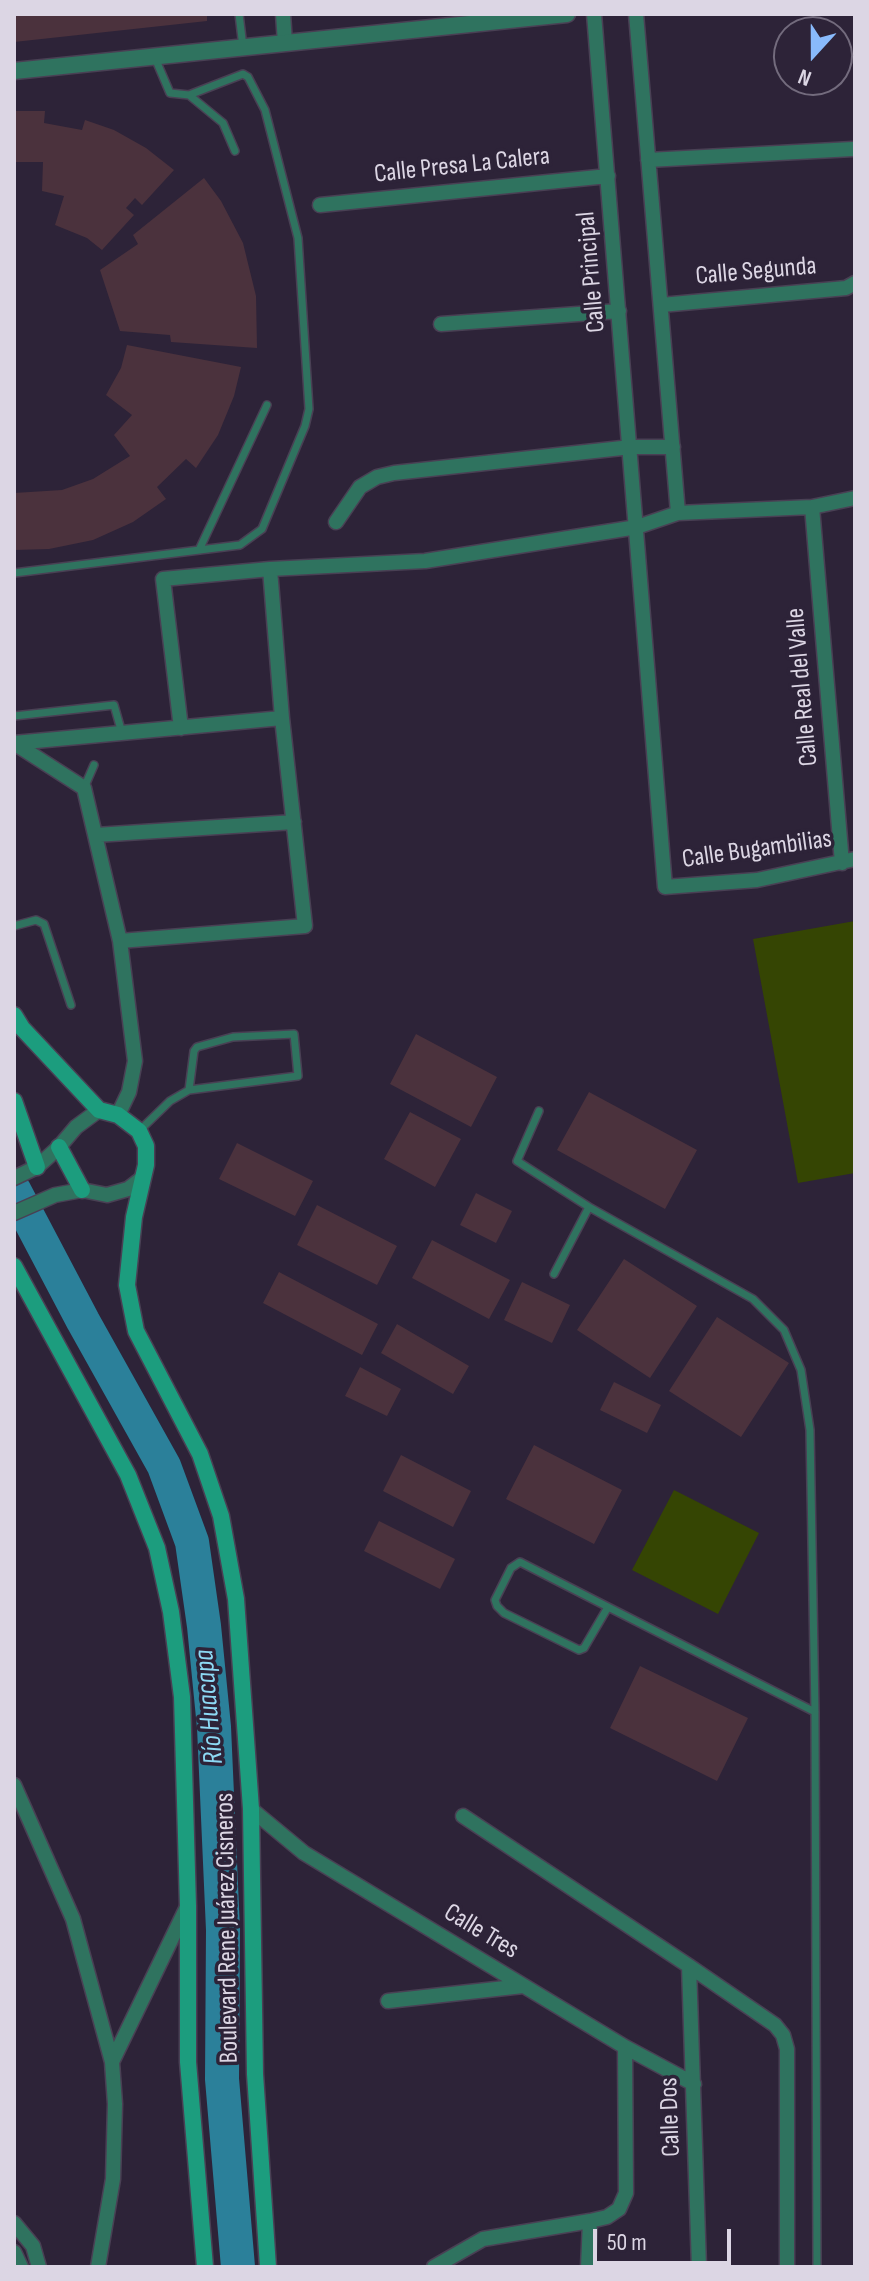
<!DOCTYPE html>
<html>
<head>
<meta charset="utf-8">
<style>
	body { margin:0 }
	#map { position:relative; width:869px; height:2281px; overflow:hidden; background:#2d2338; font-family:"Sofia Sans Condensed",sans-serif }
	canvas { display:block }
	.frame { position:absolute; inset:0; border:16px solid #dcd6e4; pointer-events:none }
	.north { position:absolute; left:773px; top:16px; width:80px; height:80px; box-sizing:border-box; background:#2d2338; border:2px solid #736b7d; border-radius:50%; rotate:201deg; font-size:22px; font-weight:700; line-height:32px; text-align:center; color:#dcd6e4 }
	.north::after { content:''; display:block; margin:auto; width:28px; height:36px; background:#89bafc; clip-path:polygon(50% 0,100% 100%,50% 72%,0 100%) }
	.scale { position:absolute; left:593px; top:2229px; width:138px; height:36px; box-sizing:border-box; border:4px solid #dcd6e4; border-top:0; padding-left:10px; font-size:24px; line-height:28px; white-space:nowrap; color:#dcd6e4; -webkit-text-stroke:6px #2d2338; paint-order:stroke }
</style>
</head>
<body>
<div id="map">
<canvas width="869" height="2281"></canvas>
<div class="frame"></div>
<div class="north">N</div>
<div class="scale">50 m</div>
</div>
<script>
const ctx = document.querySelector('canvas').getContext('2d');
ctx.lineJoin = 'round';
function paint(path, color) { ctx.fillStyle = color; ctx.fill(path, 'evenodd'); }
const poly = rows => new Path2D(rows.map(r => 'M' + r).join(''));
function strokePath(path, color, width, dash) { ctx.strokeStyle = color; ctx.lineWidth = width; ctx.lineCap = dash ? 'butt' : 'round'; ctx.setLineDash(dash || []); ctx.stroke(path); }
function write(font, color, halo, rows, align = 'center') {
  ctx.font = font + ' "Sofia Sans Condensed",sans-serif'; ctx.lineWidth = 7; ctx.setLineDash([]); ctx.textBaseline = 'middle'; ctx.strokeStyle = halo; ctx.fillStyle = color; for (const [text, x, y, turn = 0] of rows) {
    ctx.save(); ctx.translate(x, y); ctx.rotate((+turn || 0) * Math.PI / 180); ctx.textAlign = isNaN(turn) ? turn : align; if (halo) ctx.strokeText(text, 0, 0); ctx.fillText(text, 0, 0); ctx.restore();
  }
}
paint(poly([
	[855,921,855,1173,798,1183,753,939],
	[674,1490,759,1533,718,1614,632,1570]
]), '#354503');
strokePath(poly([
	[14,1190,83,1321,164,1466,192,1542,204,1626,214,1727,223,1930,222,2079,238,2267]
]), '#2b809a', 34);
paint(poly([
	[14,14,207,14,207,21,14,42],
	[14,111,45,111,44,123,82,130,85,120,114,130,146,148,174,170,142,205,135,198,126,208,134,215,102,250,87,238,55,225,64,196,42,191,43,162,14,162],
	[204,178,221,201,243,243,256,296,257,348,171,342,170,335,120,331,100,270,138,244,133,235],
	[127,345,241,367,234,396,218,435,196,468,186,459,157,487,166,499,133,522,93,540,49,549,14,550,14,493,62,490,93,479,130,456,114,435,132,415,106,395,121,368],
	[416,1034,497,1077,471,1127,390,1084],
	[589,1092,697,1150,665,1209,557,1150],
	[410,1112,461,1139,435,1187,384,1159],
	[237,1143,313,1181,295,1216,219,1179],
	[476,1193,512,1211,496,1243,460,1225],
	[317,1205,397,1246,377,1285,297,1245],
	[432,1240,510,1280,489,1319,412,1278],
	[624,1259,697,1306,650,1378,577,1330],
	[279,1272,378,1324,362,1355,263,1303],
	[522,1282,570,1305,552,1343,504,1320],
	[717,1317,789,1363,741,1437,669,1391],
	[397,1324,469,1366,453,1394,381,1353],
	[360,1367,401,1389,387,1416,345,1396],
	[614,1382,661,1405,647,1433,600,1410],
	[534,1445,622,1490,594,1544,506,1499],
	[401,1455,471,1491,453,1527,383,1491],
	[379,1521,455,1559,440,1589,364,1551],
	[640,1666,748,1718,717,1781,610,1728]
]), '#4b323d');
const service = poly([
	[239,14,243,47],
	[155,58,170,93,189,95,223,123,235,151],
	[199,550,267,405],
	[14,573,240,545,262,529,305,426,309,409,298,238,265,110,248,77,243,74,189,95],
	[14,716,114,705,122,733],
	[84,788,94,765],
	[14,926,36,920,44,924,71,1005],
	[539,1111,517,1161,589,1207,753,1299,784,1330,801,1370,810,1430,815,1712,817,2267],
	[139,1131,170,1101,189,1090,298,1076,294,1034,233,1037,197,1047,194,1051,189,1090],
	[554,1274,589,1207],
	[608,1607,584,1648,579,1650,504,1613,497,1606,495,1600,511,1568,520,1562,608,1607,815,1712]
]);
const minor = poly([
	[283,14,285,43],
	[594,14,665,887,757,880,855,859],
	[636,14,678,513],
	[648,160,853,149],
	[320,205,608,176],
	[661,305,846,288,855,283],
	[441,324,619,311],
	[812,507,842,863],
	[336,522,360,487,377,477,394,473,631,447,673,447],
	[181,728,163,579,270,569,425,561,637,527,678,513,812,507,855,498],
	[14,743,84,788,120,941,135,1061,129,1092,118,1115],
	[14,743,282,718],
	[96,835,294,822],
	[120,941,305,926,282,718,270,569],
	[14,1178,37,1167,59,1147,76,1127,99,1110],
	[14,1213,55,1195,82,1190,107,1195,128,1189,141,1179],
	[14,1785,73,1919,112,2062,115,2104,113,2179,98,2267],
	[251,1809,304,1853,625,2047,694,2084],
	[463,1816,689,1966,775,2025,783,2035,787,2049,787,2267],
	[689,1966,699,2267],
	[388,2001,523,1986],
	[112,2062,187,1907],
	[14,2223,33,2246,39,2267],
	[14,2252,21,2267],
	[434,2267,483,2239,590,2221,607,2217,619,2209,626,2193,625,2047],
	[588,2267,590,2221]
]);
const tertiary = poly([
	[14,71,567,14]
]);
const secondary = poly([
	[14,1015,22,1028,99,1110,118,1115,139,1131,146,1146,146,1165,134,1217,127,1285,136,1331,200,1454,221,1516,236,1599,251,1809,255,2074,268,2267],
	[14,1101,37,1167],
	[59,1147,82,1190],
	[14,1266,128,1475,157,1548,171,1612,182,1697,188,1906,188,2062,205,2267]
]);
strokePath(service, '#494054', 10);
strokePath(minor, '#494054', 17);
strokePath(tertiary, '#494054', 19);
strokePath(secondary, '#494054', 19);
strokePath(service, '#2f735f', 7);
strokePath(minor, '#2f735f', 14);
strokePath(tertiary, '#2f735f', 16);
strokePath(secondary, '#1c9d7e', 16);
write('26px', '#dcd6e4', '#2d2338', [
	["Calle Presa La Calera",462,166,-6],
	["Calle Principal",592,272,-95],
	["Calle Segunda",756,272,-5],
	["Calle Real del Valle",803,687,-95],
	["Calle Bugambilias",757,850,-8],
	["Boulevard Rene Juárez Cisneros",228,1928,-91],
	["Calle Tres",481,1932,31],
	["Calle Dos",671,2117,-92]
]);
write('italic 28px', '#8dd9f4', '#2d2338', [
	["Río Huacapa",210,1707,-95]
]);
</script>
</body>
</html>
